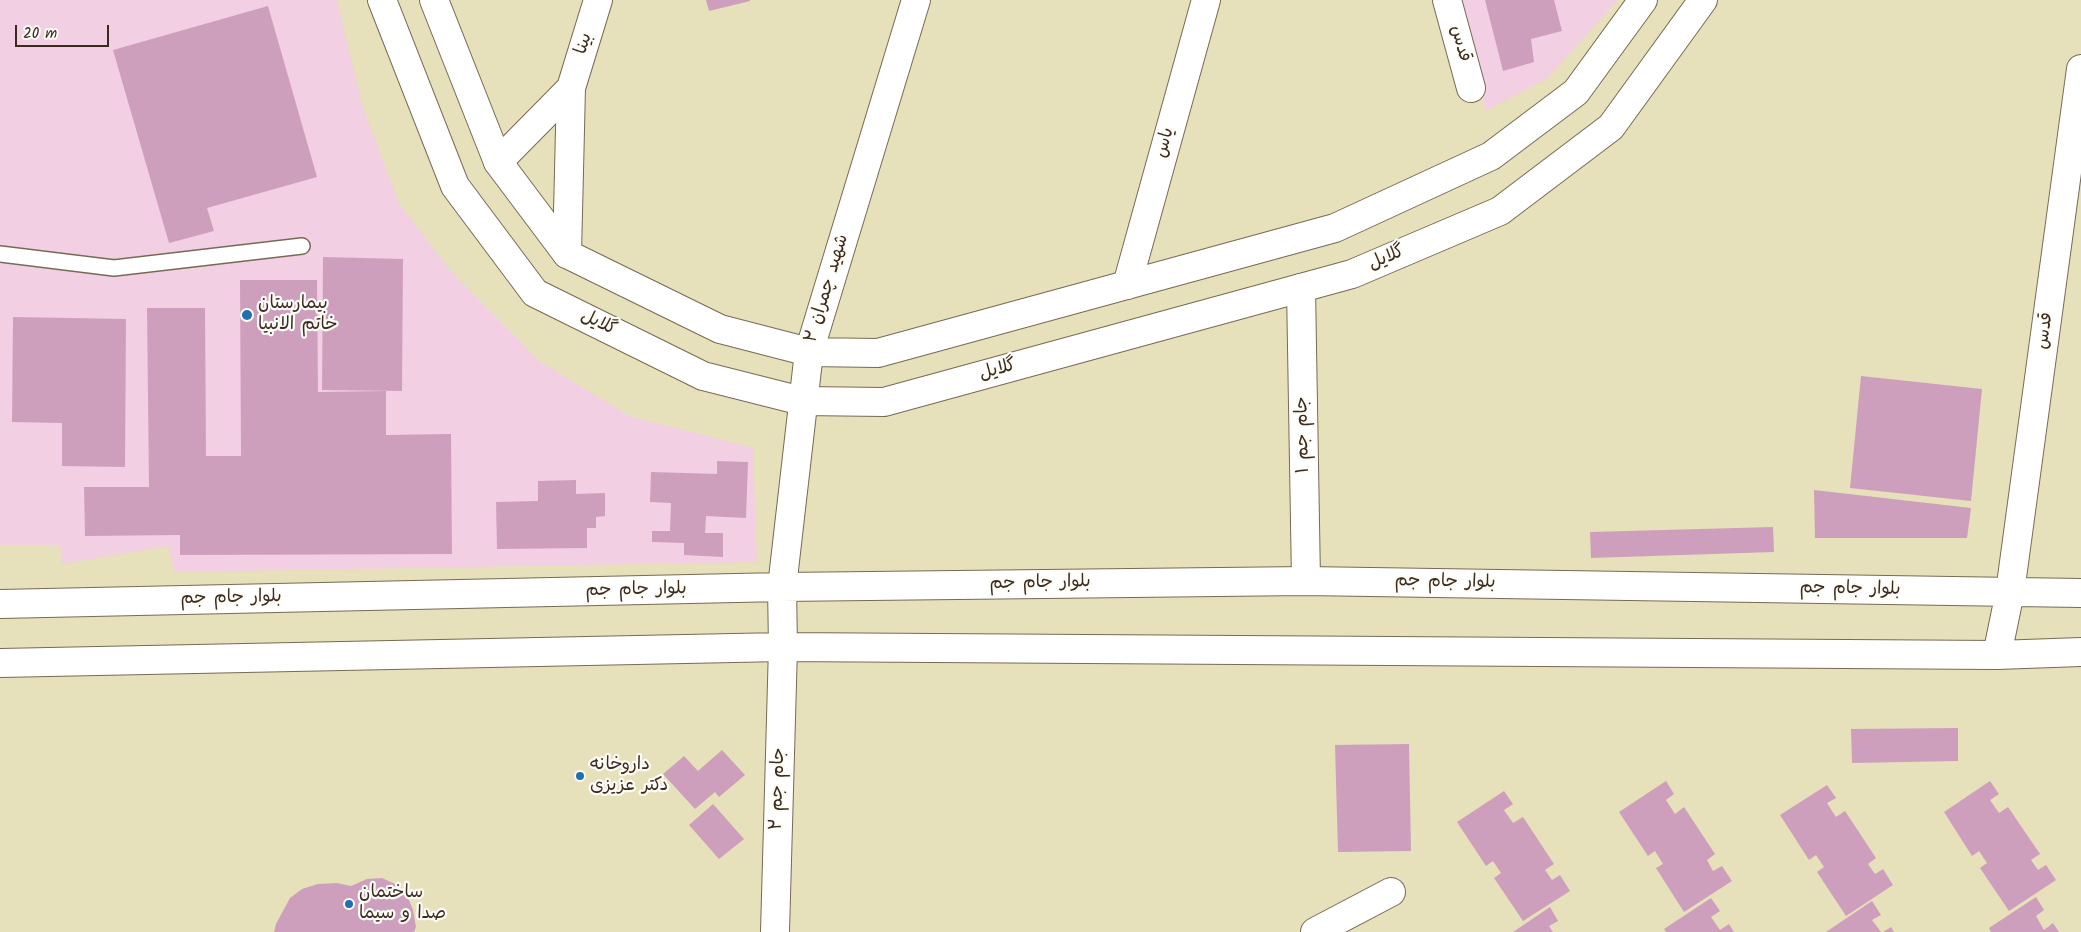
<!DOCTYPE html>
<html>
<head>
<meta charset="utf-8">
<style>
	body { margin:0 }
	#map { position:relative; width:2081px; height:932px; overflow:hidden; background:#e6e0bb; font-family:Kalam,sans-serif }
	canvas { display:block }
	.scale { position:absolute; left:15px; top:25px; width:94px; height:22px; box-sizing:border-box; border:2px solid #3b2a1e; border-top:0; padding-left:6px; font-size:15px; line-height:18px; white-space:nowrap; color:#3b2a1e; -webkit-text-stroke:4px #fdfcf7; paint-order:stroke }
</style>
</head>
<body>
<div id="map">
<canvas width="2081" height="932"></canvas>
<div class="scale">20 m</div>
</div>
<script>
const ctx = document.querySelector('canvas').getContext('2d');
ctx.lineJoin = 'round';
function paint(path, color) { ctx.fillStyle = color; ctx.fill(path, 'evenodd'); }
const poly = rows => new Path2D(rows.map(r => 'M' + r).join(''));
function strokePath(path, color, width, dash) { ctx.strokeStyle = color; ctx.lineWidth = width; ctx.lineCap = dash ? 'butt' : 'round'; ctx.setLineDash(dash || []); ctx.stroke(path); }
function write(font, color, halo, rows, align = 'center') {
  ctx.font = font + ' Kalam,"Playpen Sans Arabic",sans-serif'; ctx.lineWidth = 4.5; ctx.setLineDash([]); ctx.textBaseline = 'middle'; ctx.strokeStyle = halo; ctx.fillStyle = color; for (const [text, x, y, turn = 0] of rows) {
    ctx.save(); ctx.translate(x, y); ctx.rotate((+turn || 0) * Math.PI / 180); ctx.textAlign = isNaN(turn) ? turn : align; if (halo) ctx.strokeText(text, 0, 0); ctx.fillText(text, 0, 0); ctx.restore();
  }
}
paint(poly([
	[0,0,337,0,362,105,399,203,449,269,539,361,629,416,753,448,757,562,174,572,169,546,61,564,61,545,0,545],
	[1456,0,1618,0,1547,78,1486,111]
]), '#f2cfe2');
paint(poly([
	[706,0,750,0,750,1,709,11],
	[1485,0,1554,0,1562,31,1531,39,1534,62,1503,71],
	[268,6,317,177,207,208,214,231,169,243,113,50],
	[323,257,403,259,402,391,322,390],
	[240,280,317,280,318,392,386,391,386,435,451,434,452,554,180,555,180,535,85,536,84,487,149,487,147,308,205,308,206,456,241,456],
	[13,317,126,319,125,467,62,466,62,423,12,422],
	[1861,376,1982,389,1971,501,1850,488],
	[717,461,748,462,746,518,706,516,705,533,723,533,723,557,684,555,684,543,652,542,652,531,670,531,671,503,650,502,651,472,717,474],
	[576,480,576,494,605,493,605,516,596,517,596,528,587,528,587,548,497,549,496,502,538,501,538,481],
	[1814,490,1971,508,1967,538,1815,538],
	[1773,527,1774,552,1591,558,1590,532],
	[1958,728,1958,761,1852,763,1851,729],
	[1409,744,1411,851,1338,852,1335,745],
	[722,750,745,775,719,797,715,792,695,809,663,774,684,756,698,771],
	[1666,781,1674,794,1666,800,1675,814,1684,807,1715,854,1707,860,1713,871,1722,866,1732,881,1684,912,1656,868,1663,864,1655,851,1648,856,1619,812],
	[1990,781,1999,794,1990,800,1999,813,2008,807,2040,854,2031,860,2038,870,2046,865,2056,880,2009,911,1980,868,1987,863,1979,851,1972,856,1944,812],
	[1827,785,1836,798,1827,803,1836,817,1845,811,1876,858,1868,864,1875,874,1883,869,1893,885,1846,916,1817,872,1824,867,1816,855,1809,860,1780,815],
	[1504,791,1513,804,1504,810,1513,823,1523,817,1554,864,1545,870,1552,880,1560,875,1570,891,1523,921,1494,878,1501,873,1493,861,1486,866,1457,822],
	[713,804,744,839,719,859,689,825],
	[382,878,395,884,407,895,413,910,416,927,414,932,274,932,276,924,290,898,302,889,318,884,337,883,351,886,367,879],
	[2036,897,2044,910,2036,916,2044,930,2053,923,2059,932,1991,932,1989,928],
	[1711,898,1720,911,1711,917,1720,930,1729,924,1734,932,1666,932,1664,929],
	[1872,901,1881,915,1872,920,1881,932,1826,932],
	[1550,907,1558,921,1549,926,1553,932,1513,932],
	[1891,927,1894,932,1883,932]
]), '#ce9fbd');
const lane = poly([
	[0,254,114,268,302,246]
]);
const street = poly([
	[1447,0,1471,88],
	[498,162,571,88],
	[567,254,571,88,598,0],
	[1127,285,1206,0],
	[1301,288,1306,581],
	[775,932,783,647],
	[1315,932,1391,892]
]);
const secondary = poly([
	[382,0,455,186,535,293,703,376,802,401,884,402,1352,274,1500,211,1611,127,1703,0],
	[434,0,498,162,567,254,720,329,809,352,878,353,1335,228,1491,156,1576,92,1643,0],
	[0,604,782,587,1306,581,2081,593],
	[783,647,782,587,809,352,916,0],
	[1997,655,2010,592,2081,69],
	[0,663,783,647,1997,655,2081,652]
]);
strokePath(lane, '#776a55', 18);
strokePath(street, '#776a55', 30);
strokePath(secondary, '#776a55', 30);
strokePath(lane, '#fff', 15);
strokePath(street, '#fff', 28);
strokePath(secondary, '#fff', 28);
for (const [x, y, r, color] of [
	[247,315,6,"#1f6fb2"],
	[580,776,5,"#1f6fb2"],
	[349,904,5,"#1f6fb2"]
]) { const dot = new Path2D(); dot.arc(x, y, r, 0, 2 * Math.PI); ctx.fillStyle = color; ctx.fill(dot); strokePath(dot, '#fdfcf7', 2); }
write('18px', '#3b2a1e', '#fdfcf7', [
	["بینا",585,44,-73],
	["قدس",1459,44,75],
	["یاس",1166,143,-75],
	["گلایل",1387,259,-23],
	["شهید چمران ۲",828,289,-73],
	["گلایل",598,324,26],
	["قدس",2046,331,-82],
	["گلایل",998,371,-15],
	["جام جم ۱",1304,435,-91],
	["بلوار جام جم",1445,583,1],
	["بلوار جام جم",1040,584,-1],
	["بلوار جام جم",1850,590,1],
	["بلوار جام جم",636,591,-1],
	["بلوار جام جم",231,599,-1],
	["جام جم ۲",779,789,-88]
]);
write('18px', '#3b2a1e', '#fdfcf7', [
	["بیمارستان",258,305],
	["خاتم الانبیا",258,326],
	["داروخانه",590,766],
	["دکتر عزیزی",590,787],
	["ساختمان",359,894],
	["صدا و سیما",359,915]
], 'left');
</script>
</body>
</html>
